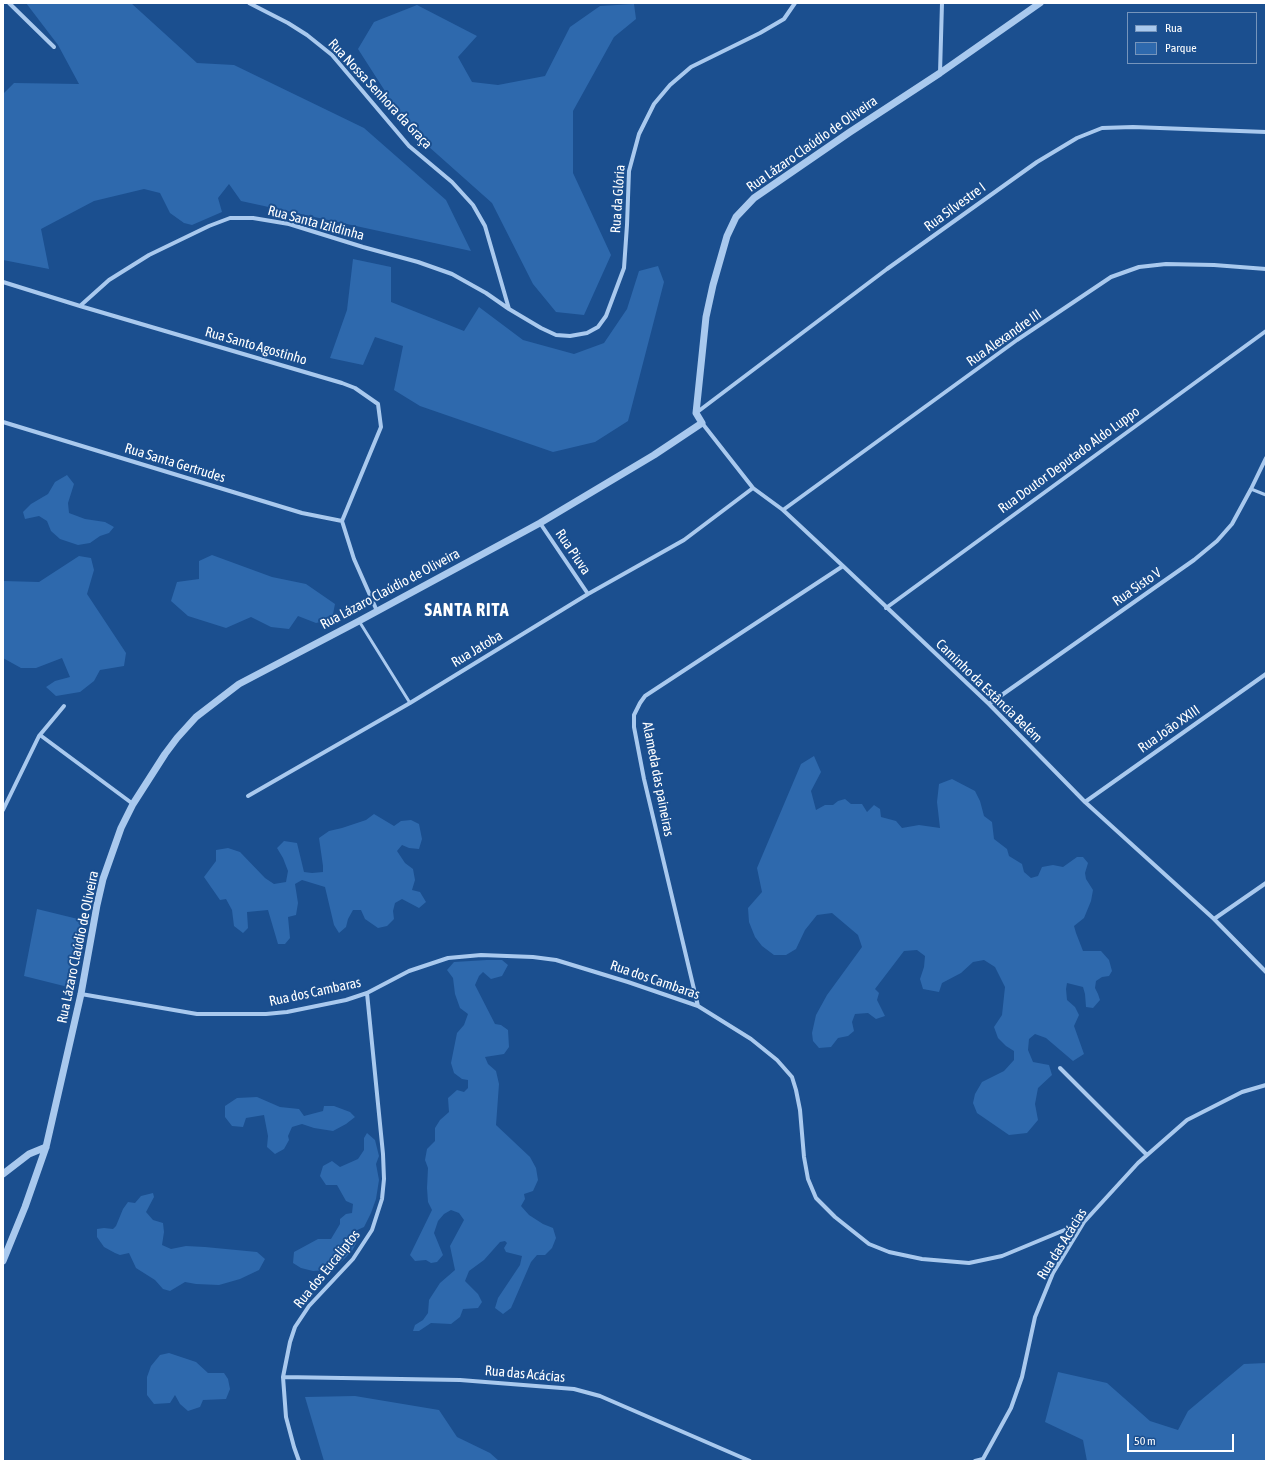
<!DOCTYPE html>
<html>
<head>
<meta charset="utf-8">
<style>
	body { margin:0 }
	#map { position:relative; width:1269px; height:1464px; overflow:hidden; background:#1b4f8f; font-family:"Asap Condensed",sans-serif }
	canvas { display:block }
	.frame { position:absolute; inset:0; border:4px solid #fff; pointer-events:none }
	.legend { position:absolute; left:1127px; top:12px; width:130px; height:52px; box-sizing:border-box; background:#1b4f8f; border:1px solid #7695bc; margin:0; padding:5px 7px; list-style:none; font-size:12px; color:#fff }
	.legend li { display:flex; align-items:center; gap:8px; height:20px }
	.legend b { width:20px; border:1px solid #7695bc }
	.scale { position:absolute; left:1127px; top:1434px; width:107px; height:18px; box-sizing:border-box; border:2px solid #fff; border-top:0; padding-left:5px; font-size:12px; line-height:14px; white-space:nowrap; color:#fff; -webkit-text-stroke:3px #1b4f8f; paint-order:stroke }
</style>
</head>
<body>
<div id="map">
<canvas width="1269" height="1464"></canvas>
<div class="frame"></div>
<ul class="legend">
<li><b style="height:5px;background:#a9c9ee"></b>Rua</li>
<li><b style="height:11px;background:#2e69ad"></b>Parque</li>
</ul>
<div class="scale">50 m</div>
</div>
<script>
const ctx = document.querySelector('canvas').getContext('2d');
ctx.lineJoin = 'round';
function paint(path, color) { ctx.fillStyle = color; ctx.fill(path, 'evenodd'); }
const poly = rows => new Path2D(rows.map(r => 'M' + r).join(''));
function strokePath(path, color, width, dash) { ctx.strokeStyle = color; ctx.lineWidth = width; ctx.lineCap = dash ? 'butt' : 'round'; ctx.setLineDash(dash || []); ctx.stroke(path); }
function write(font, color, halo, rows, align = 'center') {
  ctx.font = font + ' "Asap Condensed",sans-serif'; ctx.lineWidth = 4; ctx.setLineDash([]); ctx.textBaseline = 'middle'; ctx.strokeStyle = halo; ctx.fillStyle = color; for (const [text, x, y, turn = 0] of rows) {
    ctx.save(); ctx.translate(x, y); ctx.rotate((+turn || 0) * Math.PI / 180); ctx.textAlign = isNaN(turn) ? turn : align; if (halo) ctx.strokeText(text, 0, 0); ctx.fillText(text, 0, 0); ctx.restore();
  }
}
paint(poly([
	[26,3,131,3,197,63,234,65,364,128,446,200,471,251,241,201,229,184,218,198,222,212,192,225,184,223,170,213,160,193,144,189,94,201,41,229,49,269,3,260,3,94,14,83,79,84,58,45],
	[634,4,636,19,614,37,573,111,573,173,611,255,584,315,556,312,533,284,492,203,410,130,358,49,374,22,417,5,477,36,458,57,472,82,498,85,545,76,570,27,600,6],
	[353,259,391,267,391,302,464,331,479,307,523,340,574,354,604,343,627,309,639,271,658,266,664,282,628,421,595,442,553,452,420,406,394,390,403,346,375,337,363,365,330,358,347,310],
	[67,475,74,484,68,503,69,513,85,519,105,522,114,527,109,533,100,536,90,543,78,545,60,539,51,531,47,521,39,516,25,519,23,512,31,504,48,494,55,482],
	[212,555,272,577,306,584,335,604,332,619,316,623,298,616,289,629,271,627,251,617,226,628,188,616,171,601,177,582,199,579,199,561],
	[79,556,91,558,94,570,87,594,126,653,124,666,100,670,94,681,80,692,56,696,46,687,55,681,70,677,62,658,36,668,21,668,3,658,3,581,39,582],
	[814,756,821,772,811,791,816,810,825,805,833,805,838,801,845,799,851,804,862,804,867,812,874,805,880,809,881,817,896,821,902,828,919,825,940,828,937,802,939,784,952,779,975,791,980,801,984,816,992,822,994,839,1007,849,1009,856,1022,864,1024,872,1031,878,1038,876,1042,867,1053,865,1063,867,1077,857,1083,857,1088,863,1085,873,1086,879,1093,890,1091,901,1084,918,1074,926,1076,933,1083,951,1101,951,1109,960,1112,971,1109,976,1102,977,1096,981,1095,988,1098,994,1100,1000,1093,1008,1086,1007,1085,994,1083,987,1067,983,1066,989,1067,1000,1075,1007,1079,1015,1074,1026,1084,1054,1073,1061,1046,1038,1035,1034,1029,1039,1028,1050,1033,1062,1049,1065,1052,1075,1038,1088,1035,1104,1038,1120,1027,1133,1009,1135,977,1113,973,1103,975,1094,982,1082,1004,1071,1014,1060,1014,1051,1006,1046,998,1038,994,1027,1002,1015,1005,987,995,967,984,960,973,962,961,973,942,983,939,992,923,989,920,979,924,967,925,956,917,950,904,951,875,989,879,993,877,1000,885,1016,876,1019,868,1013,855,1014,852,1022,854,1031,848,1036,838,1038,831,1047,819,1048,813,1041,812,1033,816,1015,827,995,862,947,858,935,832,913,817,915,805,930,796,949,786,955,774,955,762,946,755,937,749,922,748,908,762,892,757,868,801,764],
	[374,814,394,826,401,821,411,820,419,824,422,839,419,849,409,848,402,845,397,851,405,863,413,869,415,880,412,890,420,892,426,902,419,908,402,899,395,903,393,911,394,919,387,926,378,928,365,919,361,910,353,910,348,919,346,927,339,933,334,925,325,887,302,880,295,884,298,903,296,915,288,917,290,938,285,944,278,944,268,910,247,912,248,928,243,933,234,926,232,910,226,899,220,900,204,877,216,861,216,850,228,848,240,852,265,878,274,884,286,882,288,871,283,858,277,848,284,841,297,843,304,872,312,873,323,872,323,866,319,838,329,831,342,828,366,820],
	[37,909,82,920,68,987,24,976],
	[487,960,502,960,508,965,502,976,491,979,483,972,479,976,475,985,495,1024,501,1025,508,1030,509,1047,504,1054,485,1057,488,1064,496,1071,499,1084,496,1125,530,1157,536,1168,538,1180,533,1191,524,1194,525,1199,521,1206,529,1215,543,1224,553,1228,556,1238,552,1248,545,1255,537,1255,531,1262,511,1308,503,1314,495,1308,498,1298,520,1265,522,1256,506,1252,504,1248,507,1243,505,1241,500,1242,484,1260,469,1271,465,1281,478,1294,482,1302,478,1308,463,1309,460,1317,451,1324,431,1323,419,1331,413,1331,415,1325,423,1320,428,1313,429,1300,440,1283,455,1270,450,1246,464,1220,459,1213,451,1210,444,1214,438,1221,434,1233,443,1255,437,1262,431,1263,426,1260,415,1261,410,1255,432,1210,428,1202,427,1188,428,1168,425,1160,427,1149,435,1141,435,1128,440,1120,449,1112,448,1098,457,1090,464,1092,468,1088,468,1080,462,1079,454,1073,451,1063,457,1033,464,1025,468,1014,460,1008,455,994,453,978,447,970,454,962],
	[257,1097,280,1107,299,1109,304,1116,323,1111,324,1106,334,1106,350,1112,355,1117,346,1124,333,1131,314,1128,302,1124,292,1127,288,1136,289,1140,284,1149,275,1154,267,1147,268,1136,264,1115,246,1118,243,1127,232,1126,225,1117,225,1106,237,1098],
	[367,1133,375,1140,379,1156,376,1164,379,1180,376,1199,371,1213,364,1227,355,1231,359,1238,352,1251,341,1262,327,1270,313,1271,301,1268,293,1263,294,1252,318,1239,331,1239,340,1224,340,1219,346,1214,352,1213,353,1204,346,1201,337,1185,326,1185,320,1176,323,1166,332,1161,340,1167,358,1159,364,1150,364,1138],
	[153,1193,154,1197,146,1212,153,1220,163,1223,164,1232,162,1245,171,1249,186,1246,205,1247,257,1252,265,1259,259,1270,240,1279,219,1285,196,1284,185,1282,170,1291,163,1289,155,1280,136,1268,129,1253,120,1255,115,1253,104,1247,97,1237,97,1229,104,1228,113,1229,116,1226,123,1209,128,1202,135,1203,141,1196],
	[169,1353,196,1362,208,1373,224,1373,228,1379,230,1389,226,1399,203,1400,200,1407,188,1411,180,1404,175,1395,170,1403,154,1404,147,1395,147,1377,151,1366,160,1355],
	[1266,1363,1266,1461,1087,1461,1083,1440,1045,1422,1058,1372,1107,1383,1150,1421,1178,1430,1188,1411,1244,1364],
	[355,1396,439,1410,457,1437,490,1453,499,1461,324,1461,305,1397]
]), '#2e69ad');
strokePath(poly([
	[1251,489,1266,495],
	[359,621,410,703]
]), '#a9c9ee', 3);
strokePath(poly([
	[9,3,54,47],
	[249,3,288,23,307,35,332,55,409,146,452,182,473,205,485,226,509,309],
	[940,73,942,3],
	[3,282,80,306,342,383,355,388,378,404,381,427,342,521],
	[80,306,109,280,149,255,209,226,230,218,253,218,289,224,363,247,418,262,452,274,486,293,509,309,541,328,556,335,570,336,587,333,598,327,606,316,624,268,627,225,629,171,639,134,654,104,670,85,691,67,760,33,784,19,795,3],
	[696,413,887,269,1037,162,1077,138,1102,128,1133,127,1266,132],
	[3,422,302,513,342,521],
	[702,423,753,488,783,510,843,566,989,704,1085,802,1214,919,1266,972],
	[783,510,1017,340,1111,277,1139,267,1166,264,1214,265,1266,269],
	[342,521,354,559,377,611],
	[540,523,588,594],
	[886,608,1266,331],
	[989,704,1194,560,1217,541,1232,524,1251,489,1266,458],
	[40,735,133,804],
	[248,796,410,703,588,594,684,540,753,488],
	[1085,802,1266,674],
	[3,810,39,736,64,706],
	[1214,919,1266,883],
	[81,994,197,1014,266,1014,287,1012,346,1000,367,993,409,971,448,958,481,955,533,957,556,960,628,982,698,1006,751,1039,777,1060,792,1077,796,1090,800,1110,804,1157,808,1179,816,1198,835,1217,869,1244,889,1252,922,1259,969,1263,1002,1256,1084,1222],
	[698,1006,644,779,634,727,634,715,640,703,645,696,843,566],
	[1060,1068,1147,1155],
	[283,1377,460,1380,574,1389,600,1396,750,1461],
	[299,1461,294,1447,286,1417,283,1377,290,1342,295,1327,309,1306,353,1259,372,1230,382,1199,384,1179,383,1154,367,993],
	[975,1461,983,1459,1011,1408,1022,1377,1035,1317,1053,1273,1084,1222,1138,1163,1187,1120,1242,1092,1266,1085]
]), '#a9c9ee', 4);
strokePath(poly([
	[3,1174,29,1154,46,1147],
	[3,1261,25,1207,46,1147,81,994,97,905,103,879,121,828,133,804,165,754,177,738,196,717,239,684,359,621,540,523,654,455,702,423,696,413,706,317,713,285,727,236,736,217,754,198,850,132,940,73,1040,3]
]), '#a9c9ee', 7);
write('14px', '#fff', '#1b4f8f', [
	["Rua Nossa Senhora da Graça",380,94,47],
	["Rua Lázaro Claúdio de Oliveira",812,144,-35],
	["Rua da Glória",618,199,-86],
	["Rua Silvestre I",955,207,-36],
	["Rua Santa Izildinha",316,223,15],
	["Rua Alexandre III",1004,338,-35],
	["Rua Santo Agostinho",256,346,16],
	["Rua Doutor Deputado Aldo Luppo",1069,460,-36],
	["Rua Santa Gertrudes",175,463,17],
	["Rua Piuva",573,552,56],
	["Rua Sisto V",1137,587,-35],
	["Rua Lázaro Claúdio de Oliveira",390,589,-28],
	["Rua Jatoba",477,649,-31],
	["Caminho da Estância Belém",989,691,44],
	["Rua João XXIII",1169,729,-35],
	["Alameda das paineiras",658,779,79],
	["Rua Lázaro Claúdio de Oliveira",78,947,-78],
	["Rua dos Cambaras",655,980,19],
	["Rua dos Cambaras",315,992,-12],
	["Rua das Acácias",1062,1244,-58],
	["Rua dos Eucaliptos",327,1269,-51],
	["Rua das Acácias",525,1374,5]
]);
ctx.letterSpacing = '1px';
write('bold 18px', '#fff', '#1b4f8f', [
	["SANTA RITA",467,610]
]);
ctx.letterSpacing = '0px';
</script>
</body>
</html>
